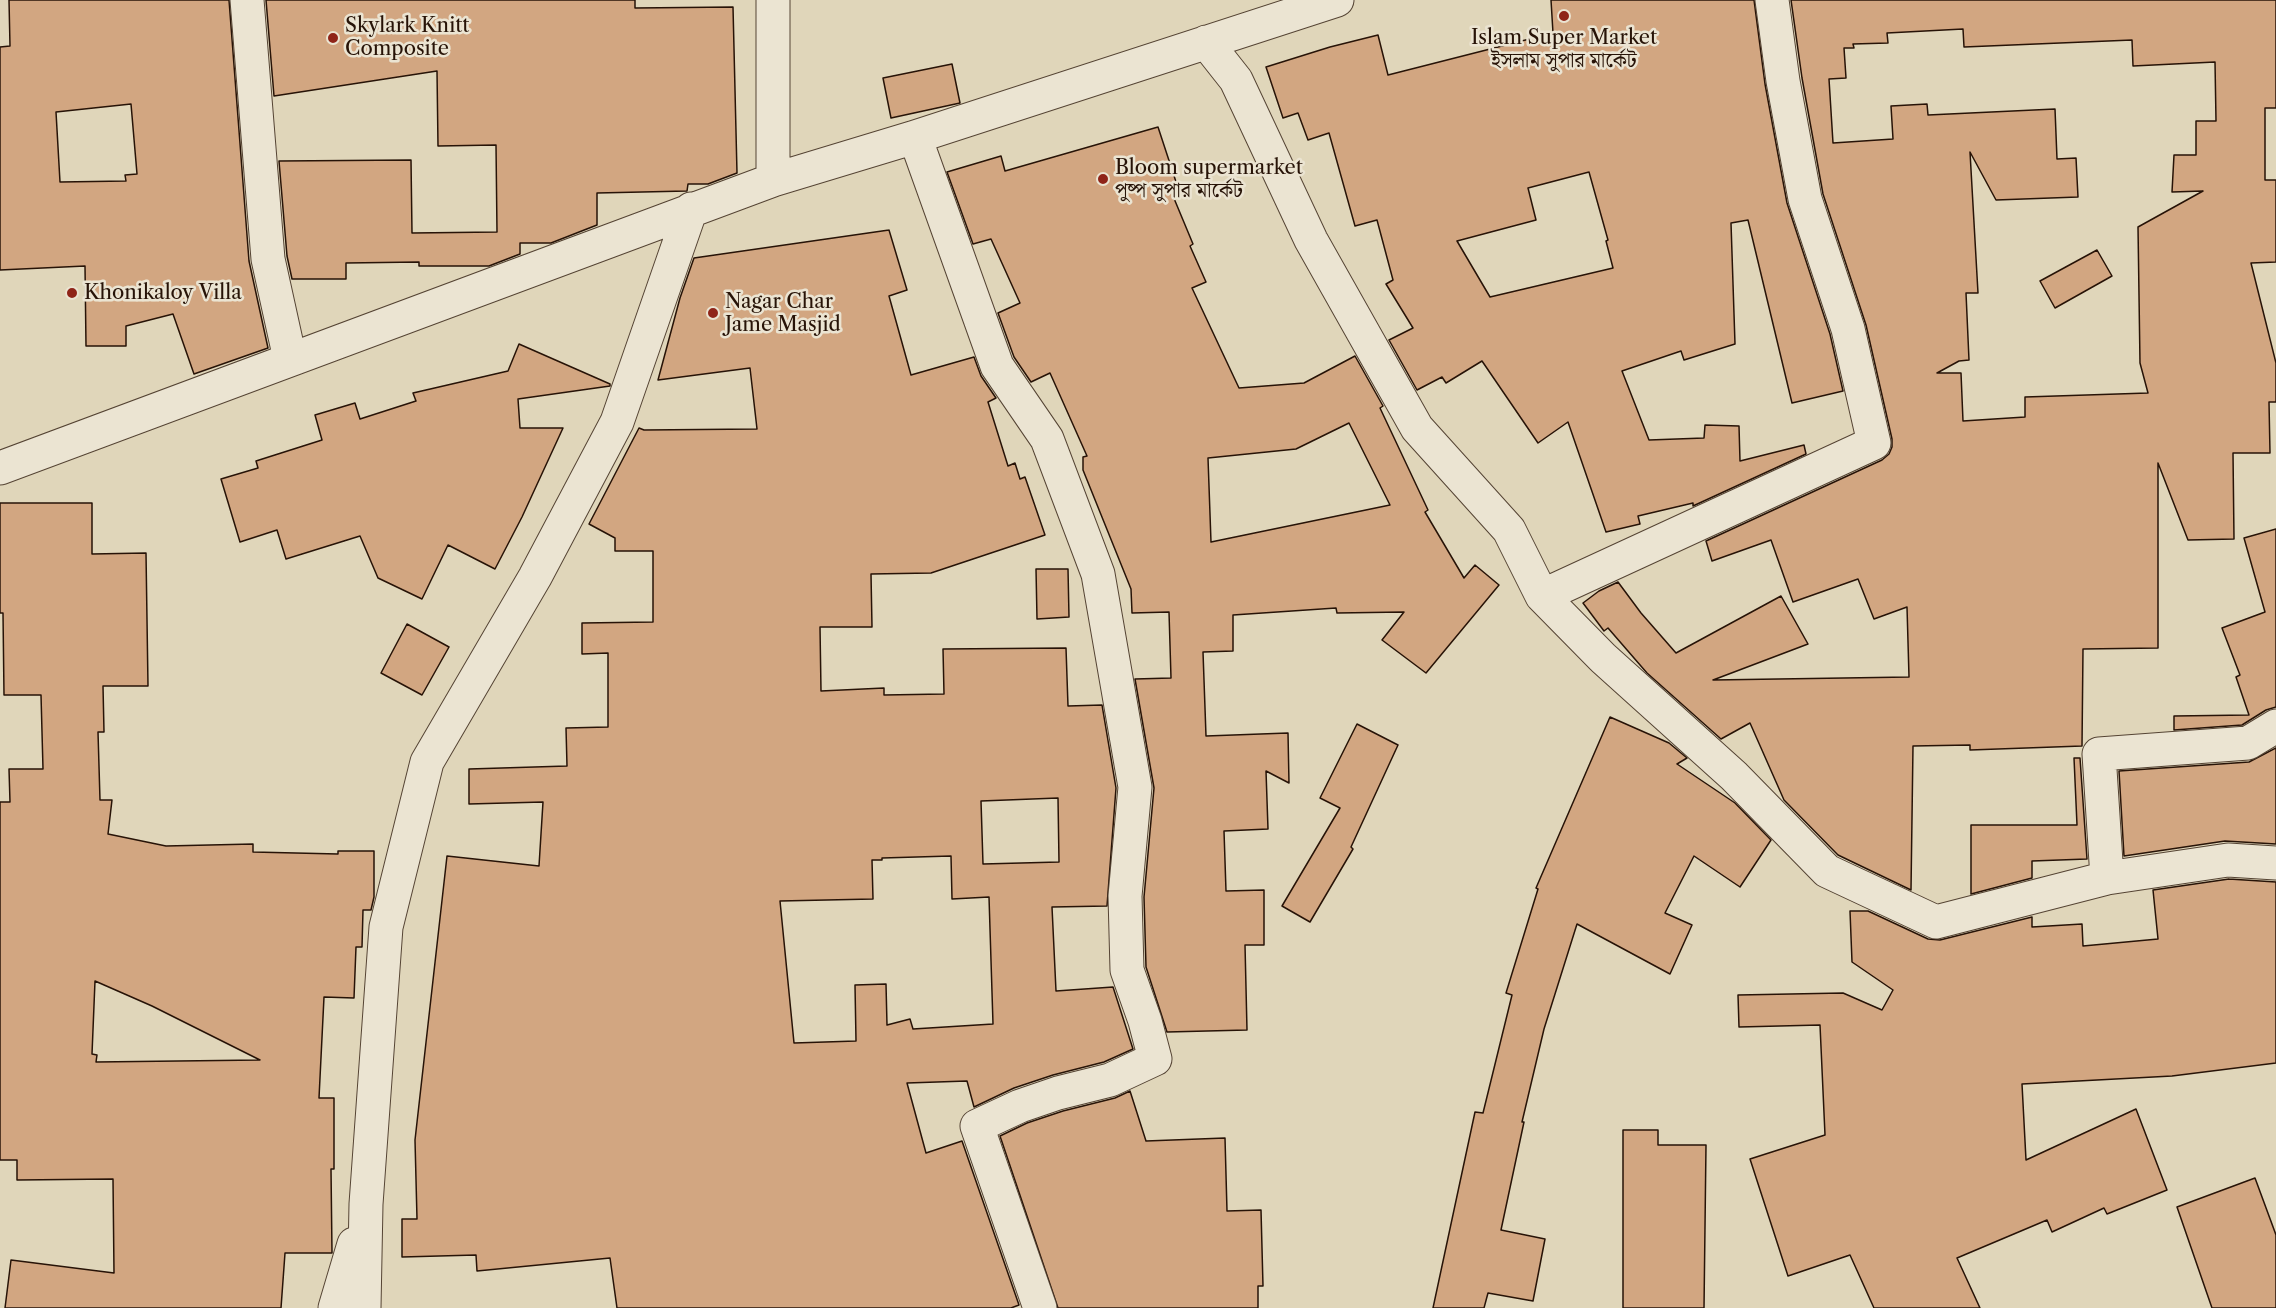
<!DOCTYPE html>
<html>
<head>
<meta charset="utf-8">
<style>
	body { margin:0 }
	canvas { display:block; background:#e0d6ba }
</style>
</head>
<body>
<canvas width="2276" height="1308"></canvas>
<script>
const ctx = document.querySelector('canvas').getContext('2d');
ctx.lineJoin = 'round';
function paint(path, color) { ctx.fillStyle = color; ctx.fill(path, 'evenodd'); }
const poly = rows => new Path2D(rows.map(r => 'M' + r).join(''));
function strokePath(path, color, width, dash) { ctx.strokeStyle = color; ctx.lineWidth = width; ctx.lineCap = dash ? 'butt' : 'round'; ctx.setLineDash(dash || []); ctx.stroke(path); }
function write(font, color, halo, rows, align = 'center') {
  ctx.font = font + ' "Libre Caslon Text","Noto Serif Bengali",serif'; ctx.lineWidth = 5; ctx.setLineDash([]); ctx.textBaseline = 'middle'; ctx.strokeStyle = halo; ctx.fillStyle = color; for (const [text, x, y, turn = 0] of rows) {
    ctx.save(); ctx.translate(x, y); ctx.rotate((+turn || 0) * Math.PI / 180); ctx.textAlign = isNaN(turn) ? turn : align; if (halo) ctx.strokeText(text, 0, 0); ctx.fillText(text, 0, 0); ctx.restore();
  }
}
const building = poly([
	[9,0,229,0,249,261,268,348,194,374,173,314,126,326,126,346,86,346,85,266,0,270,0,47,10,46,9,0],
	[131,104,137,174,125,175,126,181,60,182,56,112,131,104],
	[266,0,635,0,635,8,733,7,737,173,708,184,688,184,687,191,597,193,597,225,551,243,520,243,520,254,489,266,419,266,419,262,346,263,346,279,292,279,287,256,279,161,411,160,412,233,497,232,496,145,438,146,437,71,274,96,266,0],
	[1551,0,1754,0,1765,84,1787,203,1830,334,1843,391,1792,403,1748,220,1731,223,1735,344,1684,360,1681,351,1622,371,1649,440,1704,438,1705,425,1739,426,1740,461,1804,445,1806,454,1693,506,1693,503,1638,516,1640,524,1606,532,1568,422,1538,443,1482,361,1446,383,1442,377,1417,390,1389,340,1413,328,1386,284,1393,280,1377,220,1355,226,1329,133,1308,140,1298,113,1283,118,1266,67,1330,47,1378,35,1388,75,1553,33,1551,0],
	[1589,172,1608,240,1606,241,1613,268,1490,297,1457,241,1536,220,1528,188,1589,172],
	[1791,0,2276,0,2276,108,2265,108,2265,180,2276,180,2276,262,2251,263,2276,363,2276,402,2269,402,2270,453,2233,453,2234,539,2188,540,2158,463,2158,648,2083,649,2082,746,1970,750,1970,745,1913,746,1911,890,1838,855,1784,800,1750,723,1721,739,1647,673,1608,628,1604,631,1583,603,1599,591,1618,582,1641,613,1676,653,1781,596,1808,644,1713,680,1909,677,1907,607,1874,619,1858,579,1793,602,1771,540,1712,561,1706,541,1882,460,1889,454,1892,447,1892,439,1866,325,1823,194,1802,78,1791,0],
	[1963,29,1964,47,2132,40,2133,66,2215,62,2216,121,2196,121,2196,155,2174,155,2172,192,2203,191,2138,227,2140,363,2148,393,2025,397,2025,417,1963,421,1961,373,1937,373,1959,361,1969,360,1966,293,1978,293,1970,152,1996,200,2078,197,2076,158,2057,159,2055,109,1928,115,1927,104,1891,106,1893,139,1833,143,1829,79,1846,78,1844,48,1854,48,1853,44,1888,43,1887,33,1963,29],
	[952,64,960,103,891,118,883,78,952,64],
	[1158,127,1180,194,1173,196,1193,244,1190,246,1206,282,1192,288,1239,388,1304,383,1355,356,1383,406,1380,408,1428,510,1425,512,1464,578,1475,565,1499,585,1426,673,1382,640,1404,612,1337,613,1336,608,1233,615,1233,651,1203,652,1206,736,1288,733,1289,783,1266,771,1268,829,1224,831,1226,891,1264,890,1264,945,1245,945,1247,1030,1167,1032,1146,967,1144,897,1154,788,1135,679,1171,678,1169,612,1132,613,1131,589,1083,470,1083,457,1087,456,1050,373,1031,382,1014,357,998,313,1020,303,991,239,973,244,947,172,1001,156,1005,171,1158,127],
	[1349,423,1390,505,1211,542,1208,458,1296,449,1349,423],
	[889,230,907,290,889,296,911,375,974,357,981,376,996,398,988,402,1008,466,1015,463,1020,479,1025,477,1045,535,931,573,871,574,872,627,820,627,821,691,884,688,884,695,944,694,943,649,1066,648,1068,706,1102,705,1116,788,1107,906,1052,907,1056,991,1113,987,1133,1049,1104,1062,1053,1075,1014,1088,974,1107,967,1081,907,1083,926,1153,962,1141,1019,1305,1011,1308,617,1308,610,1258,477,1271,476,1255,402,1257,402,1219,417,1219,415,1140,447,856,539,866,543,802,469,804,469,769,567,766,566,728,608,727,608,653,582,654,582,623,653,622,653,551,615,551,615,538,589,524,639,428,644,430,757,429,750,368,658,380,680,298,694,258,889,230],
	[1058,798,1059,862,983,864,981,801,1058,798],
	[951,856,952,899,989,897,993,1024,913,1029,910,1019,887,1025,886,984,855,985,856,1041,794,1043,780,901,873,899,872,860,882,860,882,858,951,856],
	[2097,250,2112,276,2055,308,2040,281,2097,250],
	[519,344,610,384,610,386,518,399,520,428,563,428,522,517,495,569,448,545,422,599,378,578,360,536,286,559,277,530,240,542,221,479,258,468,256,461,322,440,315,415,355,403,360,419,416,401,413,393,508,371,519,344],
	[0,503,92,503,92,554,146,553,148,686,103,686,104,732,98,732,100,800,112,800,108,834,166,846,253,844,253,852,338,854,338,851,374,851,374,897,371,910,363,910,362,947,356,947,354,998,324,997,319,1098,334,1098,334,1169,331,1169,332,1253,285,1253,281,1308,5,1308,11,1260,114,1273,113,1179,17,1180,17,1160,0,1160,0,802,10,802,9,769,43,769,41,695,4,695,3,613,0,613,0,503],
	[95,981,152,1006,260,1060,96,1062,97,1055,92,1054,95,981],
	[2276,529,2276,707,2266,710,2242,725,2174,730,2174,716,2249,715,2236,677,2240,675,2222,628,2265,612,2244,538,2276,529],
	[1036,569,1068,569,1069,617,1037,619,1036,569],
	[407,624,449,647,422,695,381,673,407,624],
	[1610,717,1669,743,1687,758,1677,764,1735,803,1771,840,1740,887,1694,856,1665,913,1692,925,1670,974,1577,924,1544,1029,1522,1122,1524,1122,1501,1230,1545,1239,1533,1301,1488,1293,1484,1308,1433,1308,1475,1112,1483,1113,1512,995,1506,993,1538,889,1536,888,1610,717],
	[1357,724,1398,745,1351,847,1353,849,1310,922,1282,906,1340,808,1320,798,1357,724],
	[2276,748,2276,844,2225,841,2124,856,2119,771,2249,762,2276,748],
	[2074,758,2080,758,2087,859,2032,861,2032,878,1971,894,1971,825,2077,825,2074,758],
	[2229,879,2276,882,2276,1063,2172,1076,2022,1084,2026,1160,2136,1109,2167,1190,2107,1214,2104,1208,2052,1232,2047,1220,1957,1258,1980,1308,1874,1308,1850,1255,1788,1276,1750,1159,1825,1135,1820,1025,1739,1027,1738,995,1843,993,1882,1010,1893,990,1852,962,1850,911,1868,911,1928,939,1940,940,2032,917,2032,927,2082,924,2083,946,2158,939,2153,890,2229,879],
	[1130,1091,1146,1141,1225,1138,1227,1211,1261,1210,1263,1286,1258,1286,1258,1308,1058,1308,1000,1136,1027,1123,1063,1111,1115,1098,1130,1091],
	[1623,1130,1658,1130,1658,1145,1706,1145,1704,1308,1623,1308,1623,1130],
	[2255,1178,2276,1235,2276,1308,2212,1308,2177,1207,2255,1178]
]);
paint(building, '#d2a681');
strokePath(building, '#271307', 1.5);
const minor = poly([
	[247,0,268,259,290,359],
	[1206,42,1236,80,1311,240,1417,428,1509,530,1542,596,1603,658,1734,776,1827,871,1936,922,2107,878,2228,860,2276,863],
	[915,137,997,366,1047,439,1098,574,1135,787,1125,896,1127,970,1145,1021,1155,1059,1110,1080,1058,1093,1020,1106,977,1126,1040,1308],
	[773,180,773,0],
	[0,468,773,180,915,137,1337,0],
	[1542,596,1874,443,1848,329,1805,199,1783,81,1772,0],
	[2107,878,2099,754,2248,743,2276,726],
	[335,1308,354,1244],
	[364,1308,366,1204,386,927,427,762,535,577,617,422,691,209]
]);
strokePath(minor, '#554434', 35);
strokePath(minor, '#ebe4d2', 33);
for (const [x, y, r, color] of [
	[1564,16,6,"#8f2418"],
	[333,38,6,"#8f2418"],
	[1103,179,6,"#8f2418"],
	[72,293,6,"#8f2418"],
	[713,313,6,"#8f2418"]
]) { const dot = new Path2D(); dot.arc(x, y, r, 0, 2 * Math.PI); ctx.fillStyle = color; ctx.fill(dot); strokePath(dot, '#ebe4d2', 2); }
write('20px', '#271307', '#ebe4d2', [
	["Skylark Knitt",345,26],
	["Composite",345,49],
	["Islam Super Market",1564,38,"center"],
	["ইসলাম সুপার মার্কেট",1564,61,"center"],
	["Bloom supermarket",1115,168],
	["পুষ্প সুপার মার্কেট",1115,191],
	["Khonikaloy Villa",84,293],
	["Nagar Char",725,302],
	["Jame Masjid",725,325]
], 'left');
</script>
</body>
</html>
